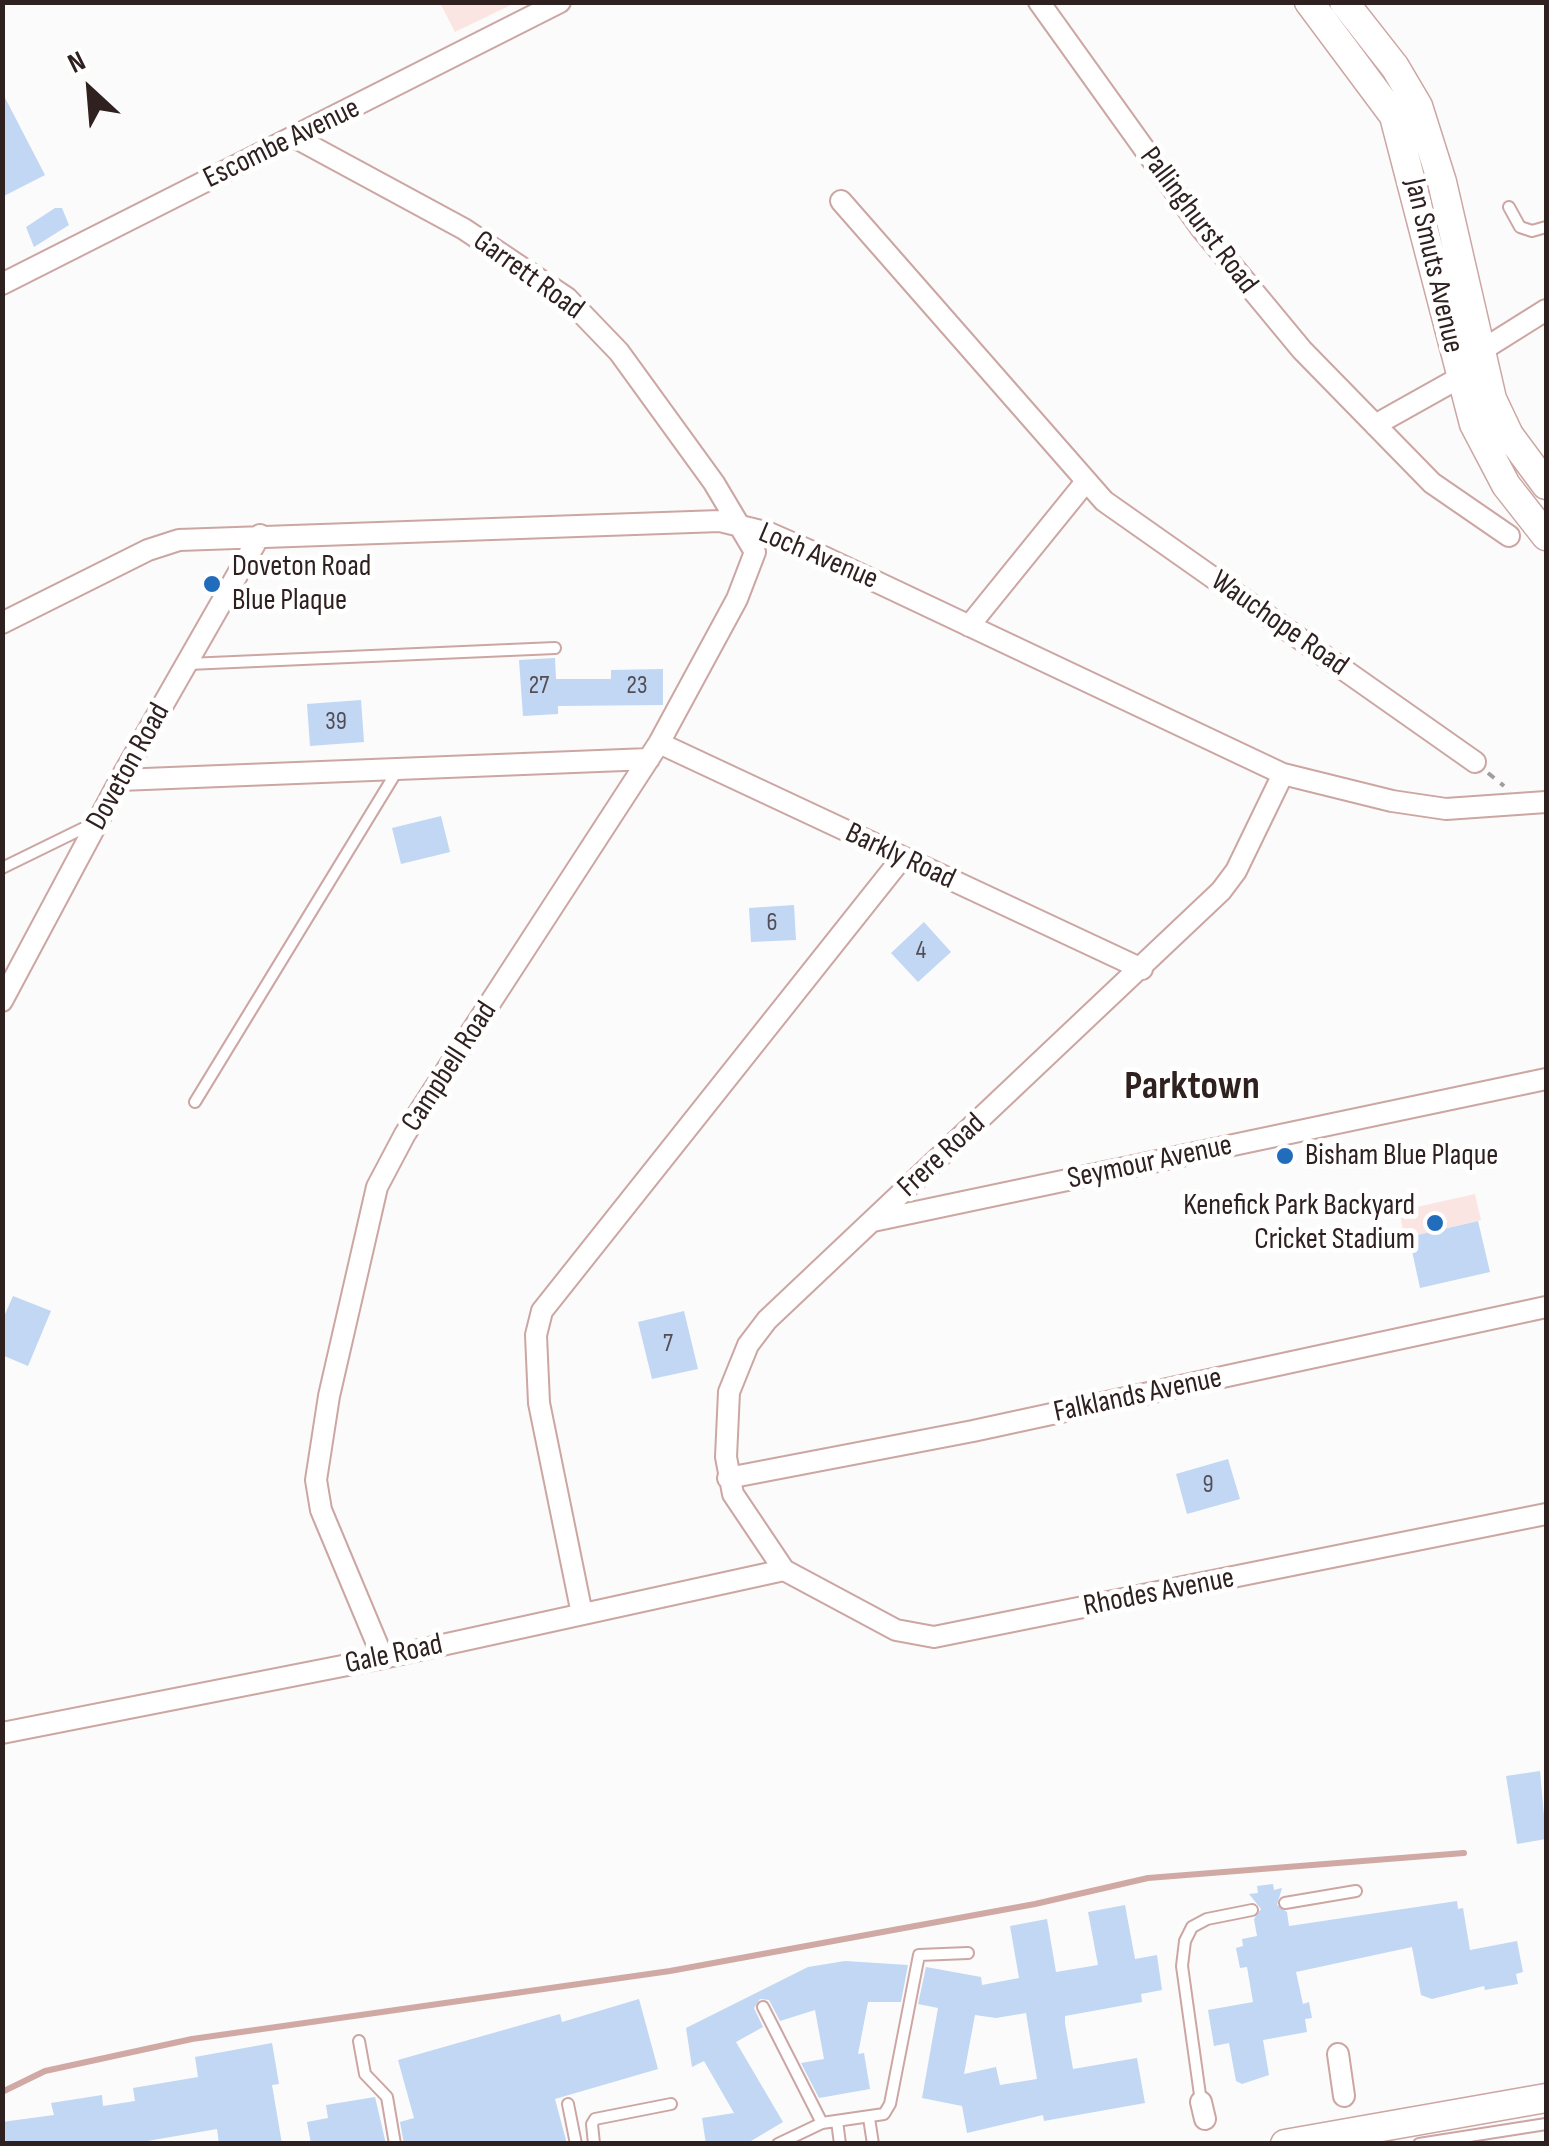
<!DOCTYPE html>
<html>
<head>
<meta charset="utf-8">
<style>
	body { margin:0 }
	#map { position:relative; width:1549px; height:2146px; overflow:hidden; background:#fbfbfb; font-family:"Sofia Sans Condensed",sans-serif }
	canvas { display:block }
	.frame { position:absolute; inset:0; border:5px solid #2f211f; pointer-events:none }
	.north { position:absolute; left:40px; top:40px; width:100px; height:100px; -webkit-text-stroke:8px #fff; paint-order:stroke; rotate:334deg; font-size:28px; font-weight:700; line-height:40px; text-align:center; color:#2f211f }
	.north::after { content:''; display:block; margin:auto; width:35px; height:45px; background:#2f211f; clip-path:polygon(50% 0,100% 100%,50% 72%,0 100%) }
</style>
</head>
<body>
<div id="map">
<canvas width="1549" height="2146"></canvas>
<div class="frame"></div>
<div class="north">N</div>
</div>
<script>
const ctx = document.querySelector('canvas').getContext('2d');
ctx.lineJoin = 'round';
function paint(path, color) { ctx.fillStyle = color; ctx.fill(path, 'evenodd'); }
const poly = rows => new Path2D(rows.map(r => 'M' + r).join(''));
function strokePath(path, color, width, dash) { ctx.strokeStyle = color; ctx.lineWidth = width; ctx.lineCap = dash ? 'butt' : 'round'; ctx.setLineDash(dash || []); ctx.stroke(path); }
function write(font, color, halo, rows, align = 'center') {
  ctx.font = font + ' "Sofia Sans Condensed",sans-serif'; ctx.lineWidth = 10; ctx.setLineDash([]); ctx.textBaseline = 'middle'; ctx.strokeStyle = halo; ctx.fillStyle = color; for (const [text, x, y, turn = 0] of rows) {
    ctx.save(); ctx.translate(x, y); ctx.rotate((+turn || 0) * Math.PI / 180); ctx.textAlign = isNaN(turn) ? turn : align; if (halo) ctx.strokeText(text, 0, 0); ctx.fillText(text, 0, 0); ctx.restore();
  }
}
paint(poly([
	[440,3,515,3,455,32],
	[1475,1194,1481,1220,1405,1238,1399,1211]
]), '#fbe5e3');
strokePath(poly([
	[2,2092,45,2071,192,2039,670,1971,1035,1904,1148,1878,1464,1853]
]), '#d0a9a5', 6);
paint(poly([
	[2,92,45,175,2,197],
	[55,208,62,208,69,225,34,247,26,227],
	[555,658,556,679,611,679,611,670,663,669,663,705,558,706,558,714,523,716,519,660],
	[361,700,364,742,310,746,307,704],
	[441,816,450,852,401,864,392,828],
	[794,905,796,940,751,942,749,908],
	[924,922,951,952,918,982,891,953],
	[1478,1221,1490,1272,1420,1288,1409,1237],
	[13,1296,51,1311,28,1366,2,1355,2,1321],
	[684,1311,698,1369,652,1379,638,1322],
	[1228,1459,1240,1499,1187,1514,1176,1474],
	[1540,1771,1546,1839,1517,1844,1506,1776],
	[1273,1884,1274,1890,1282,1888,1277,1905,1287,1912,1289,1926,1457,1901,1458,1909,1463,1908,1470,1950,1517,1941,1523,1972,1516,1974,1518,1984,1485,1990,1484,1986,1432,1999,1421,1995,1412,1947,1296,1972,1303,2004,1309,2002,1312,2018,1305,2019,1307,2032,1263,2040,1269,2075,1242,2084,1236,2081,1229,2043,1214,2046,1208,2010,1253,2002,1247,1967,1240,1968,1236,1948,1243,1946,1242,1939,1257,1936,1254,1919,1261,1909,1249,1894,1258,1893,1257,1886],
	[1125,1905,1135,1959,1157,1955,1162,1990,1141,1994,1142,2002,1065,2016,1065,2023,1073,2069,1137,2058,1145,2103,1044,2121,1043,2115,967,2133,962,2106,922,2098,938,2008,918,2004,926,1967,981,1977,982,1985,1019,1978,1010,1926,1047,1919,1056,1972,1098,1965,1088,1912],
	[1026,2013,1037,2079,1000,2085,996,2067,964,2074,975,2015,996,2018],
	[845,1961,908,1965,901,2002,868,2002,858,2054,864,2053,870,2089,819,2098,801,2063,824,2059,815,2010,780,2021,769,2000,760,1999,754,2008,763,2027,736,2042,783,2122,746,2144,706,2144,702,2118,734,2113,704,2061,692,2067,686,2028,808,1967],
	[639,1999,658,2069,555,2099,567,2144,404,2144,400,2122,414,2118,398,2060,560,2014,562,2022],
	[272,2043,279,2084,272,2085,282,2144,219,2144,217,2129,130,2144,2,2144,2,2122,54,2115,51,2103,102,2095,103,2106,135,2101,133,2088,198,2077,195,2057],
	[375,2097,386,2144,311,2144,307,2122,328,2118,326,2105]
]), '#c1d7f3');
const service = poly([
	[1509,207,1520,227,1532,231,1546,227],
	[188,664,555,648],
	[2,868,94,823],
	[195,1102,397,771],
	[1285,1903,1356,1891],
	[763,2007,822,2123],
	[359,2041,365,2074,387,2097,395,2144],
	[1201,2102,1182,1966,1185,1941,1192,1927,1207,1919,1252,1910],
	[568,2104,576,2144],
	[869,2118,873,2144],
	[837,2121,840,2144],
	[594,2144,592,2124,595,2119,671,2104],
	[778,2144,822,2123,884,2114,890,2104,919,1955,968,1953],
	[1419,2144,1546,2124]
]);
const minor = poly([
	[1039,2,1201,228,1302,350,1432,483,1509,536],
	[296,138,464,229,567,298,619,352,714,483,755,552,737,599,659,743,405,1134,377,1187,329,1396,316,1480,321,1510,383,1658],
	[841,201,1104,501,1475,762],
	[2,284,560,2],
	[1479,352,1546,310],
	[1375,425,1459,378],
	[2,623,148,550,179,540,720,521,769,533,826,558,1283,774,1392,801,1446,809,1546,802],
	[969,626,1084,484],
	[659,743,1142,969],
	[1283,774,1236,871,1221,891,767,1320,748,1345,729,1392,726,1457,733,1494,784,1570,896,1630,934,1637,1546,1514],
	[120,780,649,759],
	[2,1001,120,780,260,535],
	[873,1221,1546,1079],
	[728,1478,973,1431,1546,1307],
	[582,1614,539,1403,536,1335,542,1311,902,858],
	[2,1733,383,1658,784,1570],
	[1338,2054,1344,2096],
	[1201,2102,1205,2119]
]);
const secondary = poly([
	[1309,2,1394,116,1474,424,1506,485,1546,536],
	[1344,2,1395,67,1418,106,1442,182,1492,399,1509,435,1546,485],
	[1285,2144,1546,2098]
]);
strokePath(service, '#cca6a3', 14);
strokePath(minor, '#cca6a3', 24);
strokePath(secondary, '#cca6a3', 31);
strokePath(poly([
	[1488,773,1504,786]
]), '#a29c9b', 4, [8, 8]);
strokePath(service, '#fff', 10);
strokePath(minor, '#fff', 20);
strokePath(secondary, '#fff', 28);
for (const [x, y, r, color] of [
	[212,584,10,"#226cbc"],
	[1285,1156,10,"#226cbc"],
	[1435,1223,10,"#226cbc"]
]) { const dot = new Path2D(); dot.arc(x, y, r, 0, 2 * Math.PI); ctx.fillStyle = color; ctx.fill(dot); strokePath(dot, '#fff', 4); }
write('25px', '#544e54', null, [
	["27",539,687],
	["23",637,687],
	["39",336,723],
	["6",772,924],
	["4",921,952],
	["7",668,1345],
	["9",1208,1486]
]);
write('30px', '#2f211f', '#fff', [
	["Escombe Avenue",282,144,-26],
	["Pallinghurst Road",1198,221,53],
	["Jan Smuts Avenue",1433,266,77],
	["Garrett Road",528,276,36],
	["Loch Avenue",818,557,23],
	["Wauchope Road",1279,624,35],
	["Doveton Road",129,767,-61],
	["Barkly Road",900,857,25],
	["Campbell Road",450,1067,-57],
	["Frere Road",942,1156,-43],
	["Seymour Avenue",1150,1163,-12],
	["Falklands Avenue",1138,1396,-12],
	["Rhodes Avenue",1159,1593,-11],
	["Gale Road",394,1655,-12]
]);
write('30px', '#2f211f', '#fff', [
	["Doveton Road",232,567],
	["Blue Plaque",232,601],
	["Bisham Blue Plaque",1305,1156],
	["Kenefick Park Backyard",1415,1206,"right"],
	["Cricket Stadium",1415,1240,"right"]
], 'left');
write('bold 40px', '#2f211f', '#fff', [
	["Parktown",1192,1088]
]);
</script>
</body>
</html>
